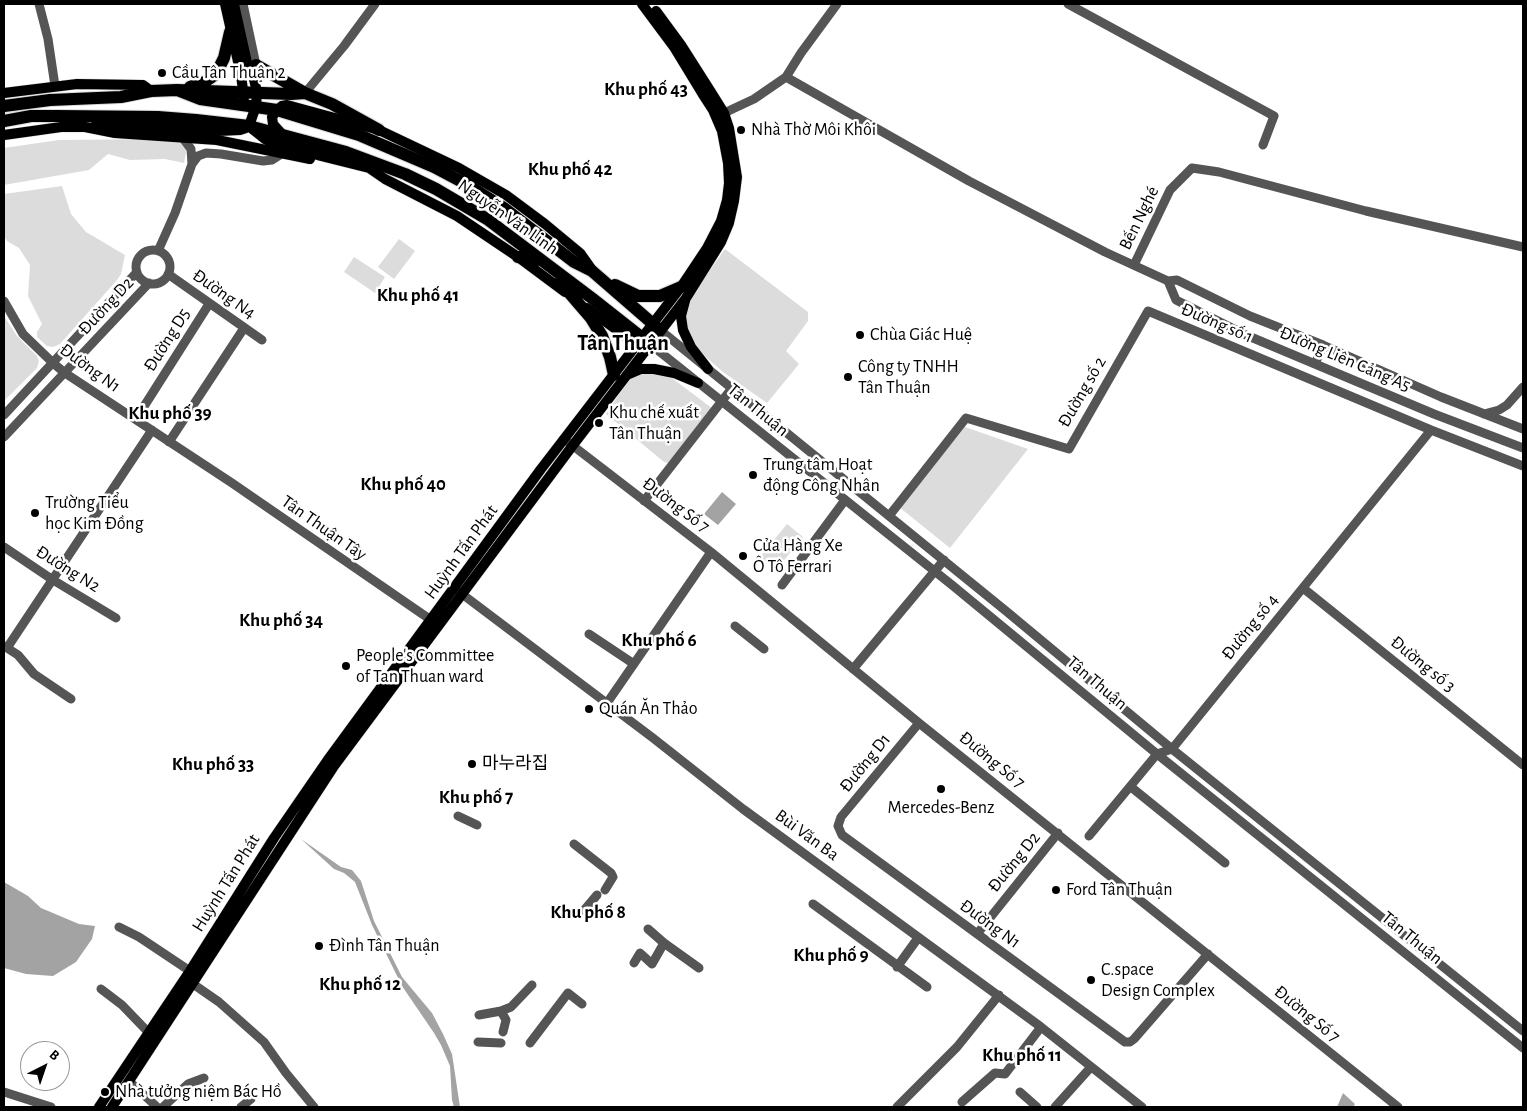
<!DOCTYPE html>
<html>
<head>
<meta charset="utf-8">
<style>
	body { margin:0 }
	#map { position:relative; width:1527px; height:1111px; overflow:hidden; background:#fff; font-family:"Alegreya Sans",sans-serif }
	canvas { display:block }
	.frame { position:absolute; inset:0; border:5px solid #000; pointer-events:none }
	.north { position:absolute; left:20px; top:1041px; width:50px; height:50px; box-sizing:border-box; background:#fff; border:1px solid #999; border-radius:50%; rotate:41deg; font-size:14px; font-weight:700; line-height:20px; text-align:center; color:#000 }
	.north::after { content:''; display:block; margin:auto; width:18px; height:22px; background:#000; clip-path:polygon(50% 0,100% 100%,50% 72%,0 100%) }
</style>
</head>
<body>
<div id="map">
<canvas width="1527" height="1111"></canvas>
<div class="frame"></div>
<div class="north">B</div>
</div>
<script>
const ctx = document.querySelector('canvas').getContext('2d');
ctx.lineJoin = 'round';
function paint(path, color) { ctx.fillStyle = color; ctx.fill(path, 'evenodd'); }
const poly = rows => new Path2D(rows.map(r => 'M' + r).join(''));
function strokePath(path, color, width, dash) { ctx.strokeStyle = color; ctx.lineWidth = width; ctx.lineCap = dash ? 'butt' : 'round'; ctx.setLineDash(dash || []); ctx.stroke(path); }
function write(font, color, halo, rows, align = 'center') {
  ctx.font = font + ' "Alegreya Sans","Noto Sans KR",sans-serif'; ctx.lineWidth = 5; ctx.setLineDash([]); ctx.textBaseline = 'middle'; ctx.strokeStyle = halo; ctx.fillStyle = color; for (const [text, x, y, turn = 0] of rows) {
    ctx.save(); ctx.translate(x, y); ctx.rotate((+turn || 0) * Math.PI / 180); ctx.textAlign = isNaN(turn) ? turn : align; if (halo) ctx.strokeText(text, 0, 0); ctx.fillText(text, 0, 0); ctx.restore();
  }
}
paint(poly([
	[155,139,188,141,184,163,165,159,130,160,108,154,89,170,4,185,4,148,59,140],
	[62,186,71,214,86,232,125,255,121,274,117,280,60,344,53,347,47,346,37,337,37,332,42,324,28,296,30,265,19,248,7,241,4,236,4,194],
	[399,239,415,251,394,279,378,267],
	[725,249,808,312,808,321,786,351,799,364,767,403,723,372,700,352,690,337,684,314,690,298],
	[354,257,385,277,375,293,344,272],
	[4,316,17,336,37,356,39,361,37,368,4,401],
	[640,371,672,378,713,409,671,464,664,462,606,414,632,375],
	[965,427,1028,449,950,548,899,507],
	[787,524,803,537,776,570,760,557]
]), '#dcdcdc');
paint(poly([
	[722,492,736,504,718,525,704,514],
	[301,839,341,867,352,870,361,881,374,921,402,977,432,1013,443,1034,452,1054,460,1107,454,1107,452,1100,450,1066,441,1045,434,1033,402,986,372,925,355,882,344,873,334,869],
	[4,882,28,896,41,908,79,924,95,926,92,939,76,962,53,976,26,974,4,968],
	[1343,1093,1355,1104,1353,1107,1337,1107]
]), '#a3a3a3');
const major = poly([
	[225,4,241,75,244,98],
	[234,4,248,67,253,75,257,92,256,106,249,126],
	[4,93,77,84,143,85,151,91],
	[96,124,218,131,240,130,246,128],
	[250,127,265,139,275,143,321,156,369,168,385,179,457,216,518,257,565,292],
	[282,134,273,124,272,117,277,110,282,106,287,105,379,130,459,168,506,195,545,224,580,253,592,270],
	[4,135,61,127,85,127,115,133,217,140,310,159],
	[685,301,681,316,683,330,691,347,708,369],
	[587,308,636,344],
	[627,375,641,369,654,369,674,373,698,383],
	[99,1107,190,971,274,838,327,761,541,469,681,287,707,248,721,221,727,200,729,183,728,163,722,131,713,110,702,93,674,47,642,4],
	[112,1107,334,766,573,445,686,298,721,242,729,223,734,201,737,177,729,128,724,113,709,89,681,45,656,11]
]);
const highway = poly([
	[256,65,305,93,332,104,379,130],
	[190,87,205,82,216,74,224,58,230,32],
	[177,90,200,99,277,110,359,135,434,167,468,185,504,208,574,262,592,271,660,330],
	[4,106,50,100,121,97,151,91,177,90,291,94,305,93],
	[4,121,31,116,56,116,158,117,196,120,249,126,346,152,405,174,436,189,487,219,593,299,650,344],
	[518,257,540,260],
	[560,282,591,318,602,336,610,357,614,375],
	[615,285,638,296,660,296,681,287]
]);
strokePath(major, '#dbdbdb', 11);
strokePath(highway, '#dbdbdb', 14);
strokePath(poly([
	[39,4,48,39,55,86],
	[243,4,256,65,255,70],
	[1068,4,1274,116,1263,145],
	[786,77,969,181,1105,252,1168,281,1177,280,1250,316,1323,345,1441,397,1523,429],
	[305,93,344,46,375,4],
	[724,113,754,99,786,77,801,53,837,4],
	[182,137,191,149,192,164],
	'136 267a17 17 0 1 1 34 0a17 17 0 1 1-34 0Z',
	[158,251,175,213,192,164,198,156,206,153,221,154,263,161,272,160,286,151],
	[1134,265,1170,190,1192,168,1219,172,1366,211,1523,247],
	[168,274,262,340],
	[1168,281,1176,300,1246,335,1434,414,1523,448],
	[4,301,23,334,53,363,65,373,232,483,431,620],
	[660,330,1006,611,1172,749,1523,1031],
	[650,344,952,585,1157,754,1523,1048],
	[1315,364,1323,345],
	[1484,414,1499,410,1507,405,1523,387],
	[4,415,137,272],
	[136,419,209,304],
	[4,437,149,283],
	[169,442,244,328],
	[568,442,711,552,919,723,1398,1107],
	[644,501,732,388],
	[889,516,966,418,1069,449,1148,311,1431,430,1523,466],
	[4,547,53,580,116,618],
	[782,585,845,500],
	[1303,588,1523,765],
	[458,591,653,738,743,809,1041,1027,1142,1107],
	[735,626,764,649],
	[589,634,634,664],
	[4,646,18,655,34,674,71,699],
	[7,648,152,430],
	[853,669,944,560],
	[607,703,711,552],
	[919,723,841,817,838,826,842,835,1125,1042,1130,1042,1134,1039,1208,954],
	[1131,787,1225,863],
	[458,816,477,825],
	[1089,836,1157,754,1172,749,1431,430],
	[574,844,611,873,613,877,605,890],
	[813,904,927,987],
	[581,914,597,895],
	[119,927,139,937,190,971],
	[648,929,664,943,699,968],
	[977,934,1058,833],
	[634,963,640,953,652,964,664,943],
	[897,967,918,938],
	[193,984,219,1002,264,1042,286,1073,314,1107],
	[101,989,122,1005,148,1032],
	[501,1011,506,1020,503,1032],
	[479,1015,501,1011,511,1007,532,985],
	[478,1042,501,1043],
	[530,1043,568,993,582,1004],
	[129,1081,157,1107],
	[4,1092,51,1107],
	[1020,1092,1037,1107],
	[962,1102,995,1073,1005,1074,1041,1027],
	[163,1107,188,1084,204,1078],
	[241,1107,251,1099],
	[897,1107,957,1047,999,995],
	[1055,1107,1091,1067]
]), '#555', 9);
strokePath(major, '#000', 10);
strokePath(highway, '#000', 12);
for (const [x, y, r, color] of [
	[162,73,5,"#000"],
	[741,130,5,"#000"],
	[860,335,5,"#000"],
	[848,377,5,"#000"],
	[599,423,5,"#000"],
	[753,475,5,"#000"],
	[35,513,5,"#000"],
	[743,556,5,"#000"],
	[346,666,5,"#000"],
	[589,709,5,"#000"],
	[472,764,5,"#000"],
	[941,789,5,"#000"],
	[1056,890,5,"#000"],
	[319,946,5,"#000"],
	[1091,980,5,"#000"],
	[105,1092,5,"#000"]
]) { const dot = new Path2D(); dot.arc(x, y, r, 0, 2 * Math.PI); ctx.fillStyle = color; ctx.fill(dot); strokePath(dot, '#fff', 2); }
write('18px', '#000', '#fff', [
	["Cầu Tân Thuận 2",172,73],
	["Nhà Thờ Môi Khôi",751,130],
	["Chùa Giác Huệ",870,335],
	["Công ty TNHH",858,367],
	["Tân Thuận",858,388],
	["Khu chế xuất",609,413],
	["Tân Thuận",609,434],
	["Trung tâm Hoạt",763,465],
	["động Công Nhân",763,486],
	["Trường Tiểu",45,503],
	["học Kim Đồng",45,524],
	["Cửa Hàng Xe",753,546],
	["Ô Tô Ferrari",753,567],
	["People's Committee",356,656],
	["of Tan Thuan ward",356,677],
	["Quán Ăn Thảo",599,709],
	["마누라집",482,764],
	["Mercedes-Benz",941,808,"center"],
	["Ford Tân Thuận",1066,890],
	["Đình Tân Thuận",329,946],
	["C.space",1101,970],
	["Design Complex",1101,991],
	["Nhà tưởng niệm Bác Hồ",115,1092]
], 'left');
write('18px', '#000', '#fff', [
	["Nguyễn Văn Linh",508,217,35],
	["Bến Nghé",1139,218,-64],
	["Đường N4",224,294,35],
	["Đường D2",106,306,-47],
	["Đường số 1",1217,323,23],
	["Đường D5",167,340,-58],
	["Đường Liên Cảng A5",1345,359,23],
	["Đường N1",90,368,36],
	["Đường số 2",1082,392,-60],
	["Tân Thuận",758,410,39],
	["Đường Số 7",676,505,37],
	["Tân Thuận Tây",324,528,35],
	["Huỳnh Tấn Phát",461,552,-54],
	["Đường N2",68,569,32],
	["Đường số 4",1250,627,-51],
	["Đường số 3",1423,664,39],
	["Tân Thuận",1097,683,40],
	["Đường Số 7",992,760,39],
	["Đường D1",865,763,-51],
	["Bùi Văn Ba",807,835,36],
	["Đường D2",1014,862,-51],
	["Huỳnh Tấn Phát",226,883,-58],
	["Đường N1",990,924,36],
	["Tân Thuận",1412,938,39],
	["Đường Số 7",1307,1014,39]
]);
write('bold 19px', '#000', '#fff', [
	["Khu phố 43",646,89],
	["Khu phố 42",570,169],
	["Khu phố 41",418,295],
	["Khu phố 39",170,413],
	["Khu phố 40",403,484],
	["Khu phố 34",281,620],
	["Khu phố 6",659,640],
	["Khu phố 33",213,764],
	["Khu phố 7",476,797],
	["Khu phố 8",588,912],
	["Khu phố 9",831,955],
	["Khu phố 12",360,984],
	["Khu phố 11",1022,1055]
]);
write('bold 22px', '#000', '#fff', [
	["Tân Thuận",623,343]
]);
</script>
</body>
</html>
